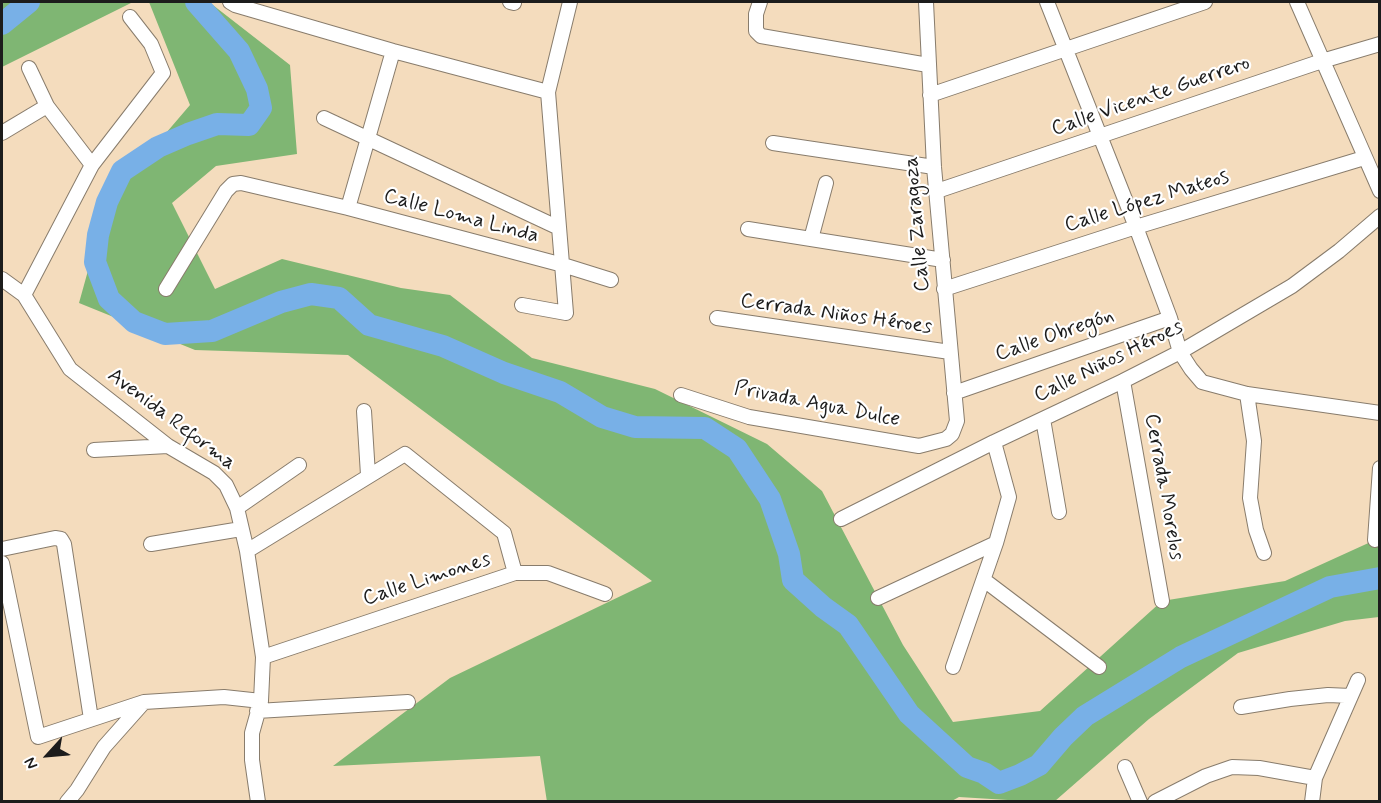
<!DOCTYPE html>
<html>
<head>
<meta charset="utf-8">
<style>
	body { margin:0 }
	#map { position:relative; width:1381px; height:803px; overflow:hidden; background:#f4dcbd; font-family:Mynerve,sans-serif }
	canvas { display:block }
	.frame { position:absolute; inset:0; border:3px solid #1c1c1c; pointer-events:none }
	.north { position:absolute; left:18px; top:725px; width:60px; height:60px; -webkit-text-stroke:4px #fff; paint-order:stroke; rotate:244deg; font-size:16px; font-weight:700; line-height:24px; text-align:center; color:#1c1c1c }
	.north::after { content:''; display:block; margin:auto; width:21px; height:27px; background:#1c1c1c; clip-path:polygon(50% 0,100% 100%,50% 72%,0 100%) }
</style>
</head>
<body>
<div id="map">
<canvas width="1381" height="803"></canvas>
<div class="frame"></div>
<div class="north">N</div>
</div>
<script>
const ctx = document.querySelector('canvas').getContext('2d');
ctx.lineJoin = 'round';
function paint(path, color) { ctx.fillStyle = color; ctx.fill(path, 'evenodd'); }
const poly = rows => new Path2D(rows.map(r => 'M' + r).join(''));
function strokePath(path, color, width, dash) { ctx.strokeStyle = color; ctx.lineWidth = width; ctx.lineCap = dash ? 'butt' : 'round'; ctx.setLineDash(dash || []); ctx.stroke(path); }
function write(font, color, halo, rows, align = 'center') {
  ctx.font = font + ' Mynerve,sans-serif'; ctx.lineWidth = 4.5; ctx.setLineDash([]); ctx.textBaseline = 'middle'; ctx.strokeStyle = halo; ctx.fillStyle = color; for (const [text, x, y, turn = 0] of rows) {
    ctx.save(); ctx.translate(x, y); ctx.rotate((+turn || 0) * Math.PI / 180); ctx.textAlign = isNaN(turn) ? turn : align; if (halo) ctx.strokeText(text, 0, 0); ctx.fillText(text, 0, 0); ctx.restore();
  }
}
paint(poly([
	[2,2,133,2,2,67],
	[149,2,209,2,290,65,297,154,216,166,172,203,215,289,282,259,401,288,450,295,532,358,655,389,767,444,822,491,903,645,953,722,1040,711,1162,601,1285,581,1375,540,1379,540,1379,617,1345,621,1238,653,1149,719,1055,801,1024,801,959,797,950,802,547,802,540,756,333,766,450,678,652,581,348,355,195,350,79,303,107,202,190,105]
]), '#7fb673');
strokePath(poly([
	[196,2,239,51,257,89,261,108,249,125,217,124,188,134,158,147,122,171,107,202,98,235,95,262,109,299,134,322,165,334,212,331,281,302,311,294,339,298,369,325,443,346,504,373,560,392,602,417,635,427,705,428,737,449,770,499,789,554,793,580,823,607,848,625,909,714,967,767,984,773,999,783,1020,775,1039,765,1063,737,1085,716,1181,657,1330,587,1380,578],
	[2,24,29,2]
]), '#78b0e7', 22);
const minor = poly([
	[230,2,235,5,393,51,548,92],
	[510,2,514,3],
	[760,2,756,14,756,31,761,36,928,65],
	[1047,2,1136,227,1170,318,1180,352,1191,369,1202,382,1247,394,1380,413],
	[1297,2,1380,191],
	[29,68,47,106,92,165],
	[930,95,1205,2],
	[324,118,559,228],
	[2,133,47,106],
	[773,143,934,167],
	[937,191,1322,61,1380,44],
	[348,208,393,51],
	[748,229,943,260],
	[811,239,826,183],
	[2,279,24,295,70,369,168,446,214,473,226,485,237,508,247,551,263,657,261,701,252,733,252,760,258,802],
	[166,289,226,191,233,184,241,183,348,208,563,265,611,280],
	[944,289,1136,227,1364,158],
	[24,295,92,165,163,73,151,44,130,17],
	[522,305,566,313,548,92,570,2],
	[717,318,950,352],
	[1123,381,1162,601],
	[954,393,1170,318],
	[1247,394,1254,441,1250,498,1256,530,1264,553],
	[681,395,749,417,919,446,946,439,952,434,957,421,934,167,926,2],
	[364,411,368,475],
	[1043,419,1059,512],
	[94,450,168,446],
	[237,508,299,465],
	[841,519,994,442,1123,381,1180,352,1292,286,1339,251,1380,216],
	[1375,540,1380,468],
	[151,544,241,529],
	[2,549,55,538,61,539,64,544,91,719],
	[247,551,405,454,504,533,515,573],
	[2,563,38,737,144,702,224,697,261,701],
	[984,580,1099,667],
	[878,598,996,543],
	[263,657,515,573,548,573,605,594],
	[953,667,996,543,1009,497,994,442],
	[1241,707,1290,699,1328,695,1351,696],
	[257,711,408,702],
	[1125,767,1140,802],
	[67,802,77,790,104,747,144,702],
	[1155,802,1206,776,1232,767,1259,768,1315,778],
	[1312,802,1315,778,1358,680]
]);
strokePath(minor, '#887c6c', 16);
strokePath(minor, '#fff', 14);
write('21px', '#1c1c1c', '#fff', [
	["Calle Vicente Guerrero",1151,97,-19],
	["Calle López Mateos",1147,202,-17],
	["Calle Loma Linda",461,217,15],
	["Calle Zaragoza",918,224,-95],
	["Cerrada Niños Héroes",836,315,8],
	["Calle Obregón",1055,336,-19],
	["Calle Niños Héroes",1109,362,-26],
	["Privada Agua Dulce",817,405,11],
	["Avenida Reforma",171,420,37],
	["Cerrada Morelos",1163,487,80],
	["Calle Limones",427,580,-18]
]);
</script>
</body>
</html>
